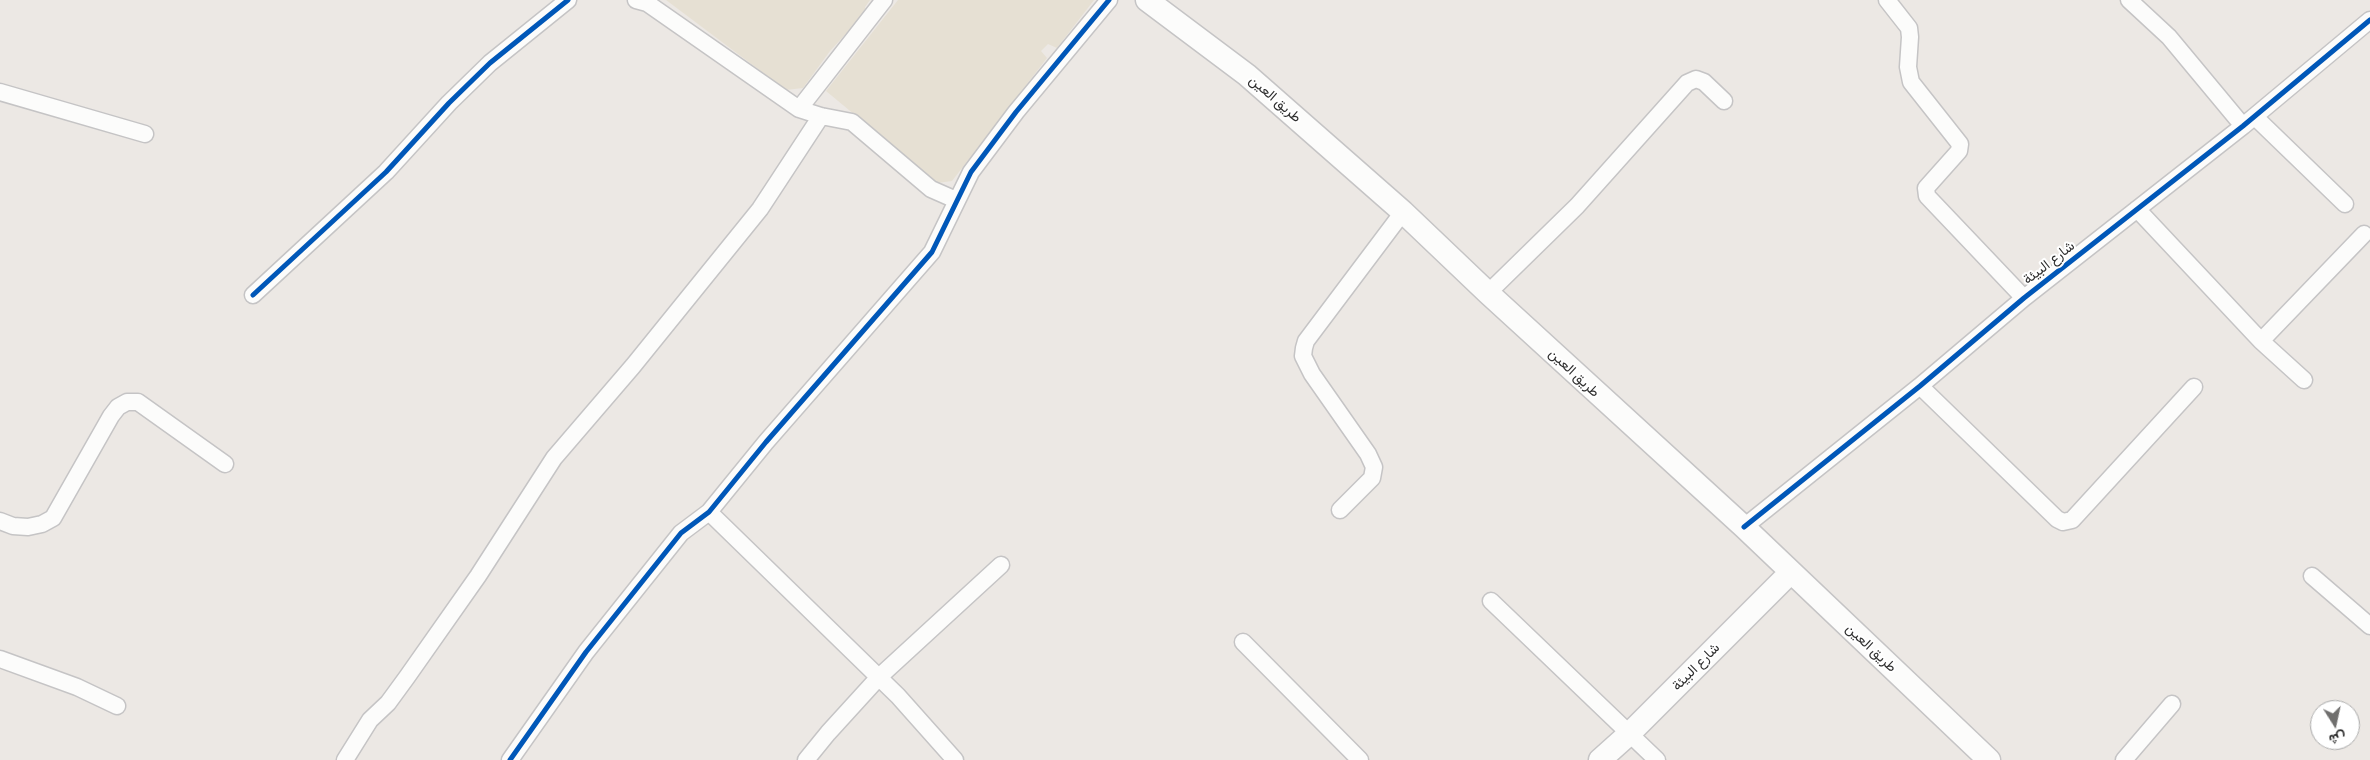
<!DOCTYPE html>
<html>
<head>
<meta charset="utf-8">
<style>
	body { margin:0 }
	#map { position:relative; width:2370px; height:760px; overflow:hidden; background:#ece8e4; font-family:"PT Sans Narrow",Vazirmatn,sans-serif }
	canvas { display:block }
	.north { position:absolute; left:2310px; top:700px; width:50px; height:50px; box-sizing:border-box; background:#fff; border:1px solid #ababab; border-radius:50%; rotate:170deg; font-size:14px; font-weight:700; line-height:20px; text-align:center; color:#2e2e2e }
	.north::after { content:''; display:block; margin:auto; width:18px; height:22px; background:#706f6e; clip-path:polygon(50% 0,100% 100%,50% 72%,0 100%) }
</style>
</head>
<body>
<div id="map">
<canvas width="2370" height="760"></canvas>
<div class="north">ش</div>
</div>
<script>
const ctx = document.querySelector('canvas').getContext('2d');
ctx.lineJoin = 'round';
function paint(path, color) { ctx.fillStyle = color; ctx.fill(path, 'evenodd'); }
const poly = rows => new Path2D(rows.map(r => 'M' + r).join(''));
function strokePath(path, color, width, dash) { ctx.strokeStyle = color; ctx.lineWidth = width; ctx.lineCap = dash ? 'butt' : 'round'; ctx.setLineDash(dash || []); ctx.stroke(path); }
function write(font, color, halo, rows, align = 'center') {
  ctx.font = font + ' "PT Sans Narrow",Vazirmatn,sans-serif'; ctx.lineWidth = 4; ctx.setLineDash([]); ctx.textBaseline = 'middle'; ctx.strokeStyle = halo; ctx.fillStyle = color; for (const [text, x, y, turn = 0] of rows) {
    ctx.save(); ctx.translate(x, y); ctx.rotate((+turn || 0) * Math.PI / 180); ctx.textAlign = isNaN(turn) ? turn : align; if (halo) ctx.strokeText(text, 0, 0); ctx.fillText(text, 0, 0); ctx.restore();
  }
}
paint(poly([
	[666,0,870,0,865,7,866,12,830,51,803,88,786,90],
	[898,0,1094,0,1057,48,1048,44,1041,51,1047,58,952,181,937,183,826,91]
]), '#e6e0d3');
const street = poly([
	[636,0,647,3,799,109,821,116,852,122,931,189,956,200],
	[1887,0,1909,28,1910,37,1908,67,1911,82,1960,144,1959,151,1926,188,1927,196,2024,298],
	[2129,0,2169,37,2243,126],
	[0,92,145,134],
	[799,109,884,0],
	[2255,117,2345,204],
	[2137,209,2261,341,2304,380],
	[1488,293,1577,206,1687,83,1696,79,1704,82,1724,101],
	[253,295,386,172,449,103,490,63,568,0],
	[2261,341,2364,234],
	[1920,386,2057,519,2063,522,2072,520,2194,387],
	[1340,510,1372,478,1374,467,1368,454,1312,374,1303,356,1304,348,1306,341,1403,212],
	[709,512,898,696,955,760],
	[0,521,13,526,28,527,42,524,53,518,111,416,118,407,127,402,138,402,225,464],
	[1744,527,1920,386,2024,298,2243,126,2370,20],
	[2312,576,2370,626],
	[1491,601,1657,760],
	[1243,642,1360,760],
	[0,659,77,687,117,706],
	[345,760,370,720,388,703,407,677,478,576,554,458,633,366,760,209,821,116],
	[510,760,586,652,681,533,709,512,766,442,932,252,971,172,1016,112,1109,0],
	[806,760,828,733,879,677,1001,565],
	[2124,760,2172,704]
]);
const secondary = poly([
	[1147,0,1247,75,1403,212,1488,293,1744,527,1989,760],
	[1600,760,1629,734,1790,573]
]);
strokePath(street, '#c5c4c5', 19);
strokePath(secondary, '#c5c4c5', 25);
strokePath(street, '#fcfcfb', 16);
strokePath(secondary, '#fcfcfb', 22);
strokePath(poly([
	[253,295,386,172,449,103,490,63,568,0],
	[1744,527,1920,386,2024,298,2243,126,2370,20],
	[510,760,586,652,681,533,709,512,766,442,932,252,971,172,1016,112,1109,0]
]), '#0057b8', 5);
write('14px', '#2e2e2e', '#fff', [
	["طريق العين",1275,99,41],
	["شارع البيئة",2049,263,-38],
	["طريق العين",1574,373,43],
	["طريق العين",1871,648,43],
	["شارع البيئة",1696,667,-45]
]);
</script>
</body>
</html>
